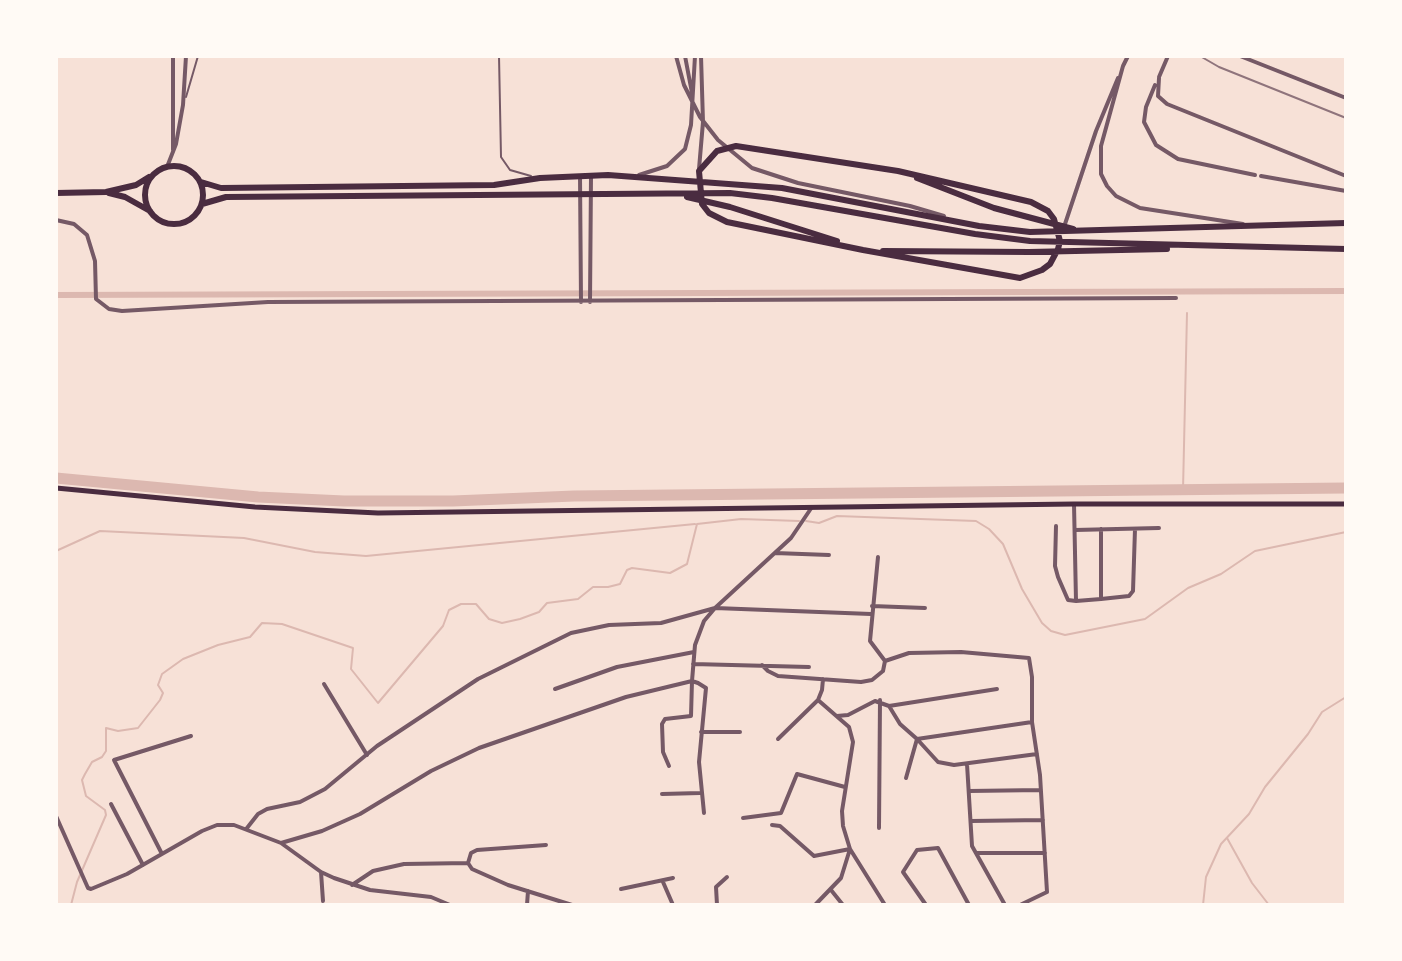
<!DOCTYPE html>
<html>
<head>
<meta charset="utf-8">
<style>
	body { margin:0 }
	#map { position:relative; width:1402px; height:961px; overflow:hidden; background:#f7e1d7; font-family:Literata,serif }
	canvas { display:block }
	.frame { position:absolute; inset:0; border:58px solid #fffaf5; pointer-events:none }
</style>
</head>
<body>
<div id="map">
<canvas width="1402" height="961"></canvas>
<div class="frame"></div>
</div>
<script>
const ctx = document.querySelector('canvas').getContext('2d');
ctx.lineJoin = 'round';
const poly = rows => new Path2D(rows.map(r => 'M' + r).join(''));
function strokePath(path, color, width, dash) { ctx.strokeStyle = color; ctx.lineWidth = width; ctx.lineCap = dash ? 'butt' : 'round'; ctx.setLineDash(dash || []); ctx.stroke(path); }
strokePath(poly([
	[1183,490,1187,313],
	[806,521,819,523,837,516,976,521,989,529,1003,544,1022,589,1042,623,1051,631,1065,635,1145,619,1188,588,1221,574,1255,551,1346,532],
	[56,551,100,531,244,538,315,552,366,556,695,524],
	[1227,838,1252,883,1269,905],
	[71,905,77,882,106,815,105,810,86,796,82,780,85,774,92,762,102,757,106,751,106,728,118,731,138,728,160,700,163,693,158,685,162,674,183,659,218,645,250,637,262,623,282,624,353,648,351,669,378,703,443,626,449,610,461,604,476,604,489,619,502,623,520,619,539,612,547,603,578,599,593,587,608,587,620,584,627,570,632,568,670,573,687,564,697,524,741,519,799,521],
	[1203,905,1206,877,1221,844,1249,814,1265,787,1308,734,1322,712,1346,697]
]), '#dcb8b0', 2);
strokePath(poly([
	[56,295,1346,291]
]), '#dcb8b0', 6);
strokePath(poly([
	[56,478,258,497,344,501,453,501,574,496,1346,488]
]), '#dcb8b0', 11);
strokePath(poly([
	[499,56,501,157,510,170,531,176],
	[186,97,198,56]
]), '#755966', 2);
strokePath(poly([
	[173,56,173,150],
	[676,56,684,85,700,117,718,140,752,168,798,183,910,206,944,216],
	[685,56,692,93],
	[1240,56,1346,98],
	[1123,66,1101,146,1101,174,1107,186,1116,196,1140,208,1243,224],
	[1123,66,1128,56],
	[1159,77,1168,56],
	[1159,78,1158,96,1167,104,1346,176],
	[1155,85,1146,107,1144,122,1156,145,1178,159,1255,175],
	[167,167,176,144,183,105,186,56],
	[699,169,703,122,701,56],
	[639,175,667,166,685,149,691,125,695,56],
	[580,176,581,302],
	[1261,176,1346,191],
	[56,220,74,224,87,235,95,261,96,299,109,309,122,311,268,302,1176,298],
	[1064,227,1096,131,1118,78],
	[590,302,591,176],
	[1074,504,1076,601],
	[1056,526,1055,566,1058,577,1068,600,1076,601,1101,599,1101,529],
	[1075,530,1159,528],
	[775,553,829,555],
	[1101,599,1129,596,1133,591,1135,529],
	[872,606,925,608],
	[885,661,909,653,961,652,1029,658,1032,677,1032,722,1040,775,1047,892,1020,905],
	[693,664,809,667],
	[762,665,768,671,778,676,861,682,872,680,883,671,885,661,870,641,878,557],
	[324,684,367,755],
	[555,689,617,667,694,652],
	[889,706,997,689],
	[837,716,848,715,875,701,889,706,900,724,917,739,906,778],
	[1032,722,917,739,938,762,954,765,1037,754],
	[701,732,740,732],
	[778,739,818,700,822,690,823,679],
	[967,764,972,846,1005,905],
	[669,766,663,752,662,724,665,719,691,716,692,681,698,683,706,688,699,762,704,813],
	[969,791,1041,790],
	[662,794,700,793],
	[111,804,143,865],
	[56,816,88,888,91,889,127,874,202,831,217,825,234,825,281,843,321,872,334,878,370,890,431,897,450,905],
	[743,818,781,813,797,774,845,787],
	[971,821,1043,820],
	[772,825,780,826,814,856,850,849,885,905],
	[247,828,258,814,267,809,300,802,325,789,377,746,478,679,571,633,609,625,661,623,715,608,871,614],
	[879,828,880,700],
	[281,843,322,831,360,814,431,771,479,748,626,697,692,681,695,645,704,621,715,608,791,538,812,507],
	[546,845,477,850,471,853,468,863,472,869,508,885,572,905],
	[976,853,1045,853],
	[162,854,114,760,191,736],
	[321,872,323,901],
	[663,882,673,905],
	[352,885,373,871,404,864,468,863],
	[621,889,673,878],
	[831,890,843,905],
	[527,905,528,891],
	[717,905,716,887,727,877],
	[815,905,841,878,850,849,843,826,842,811,853,742,849,727,818,700],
	[926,905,903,872,917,850,938,848,969,905]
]), '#755966', 4);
strokePath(poly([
	[56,488,255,507,378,513,1074,504,1346,504]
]), '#4a2c40', 5);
strokePath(poly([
	[736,146,898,171,1031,202,1048,211,1054,219,1060,241,1058,249,1050,264,1042,270,1020,278,863,250,727,222,709,213,702,204,699,171,717,151,736,146],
	'145 195a29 29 0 1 1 58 0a29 29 0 1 1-58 0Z',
	[917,178,994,208,1073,229],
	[201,182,221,188,494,185,540,178,608,175,782,188,979,226,1030,232,1346,223],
	[56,193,106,192,136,185,149,177],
	[109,193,125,197,150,211],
	[687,197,730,207,837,241],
	[202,204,226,197,730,193,772,198,975,234,1030,241,1346,249],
	[883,251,1029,252,1167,249]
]), '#4a2c40', 6);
strokePath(poly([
	[1200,56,1219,67,1346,118]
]), '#8f747c', 2);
</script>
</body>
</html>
